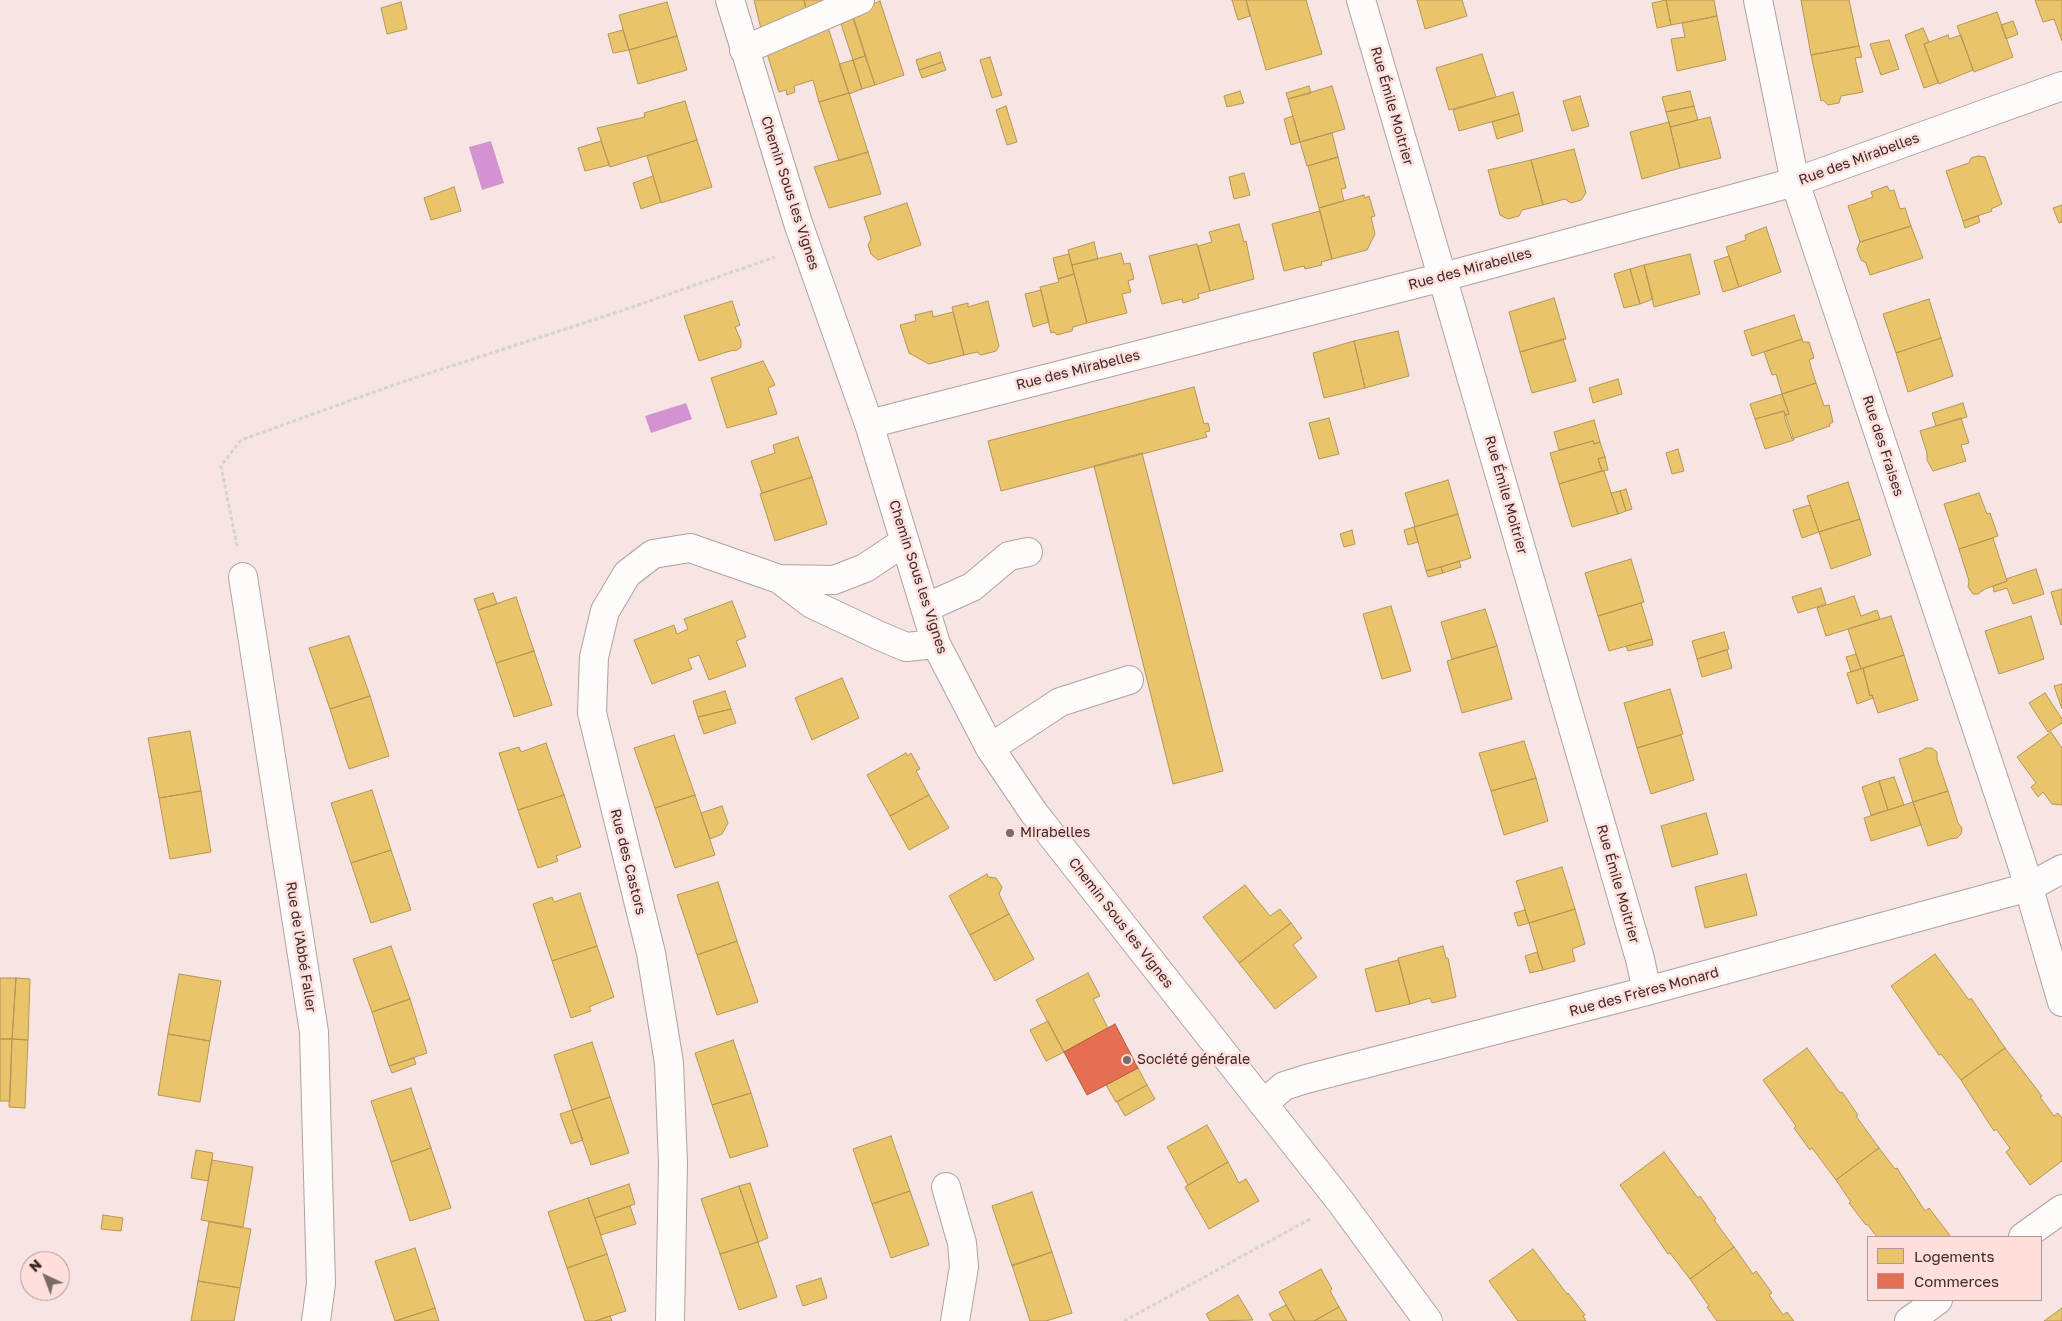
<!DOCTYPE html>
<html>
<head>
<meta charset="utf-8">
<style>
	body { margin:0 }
	#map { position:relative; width:2062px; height:1321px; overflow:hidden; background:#f6e5e3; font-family:"Golos Text",sans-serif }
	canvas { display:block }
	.legend { position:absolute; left:1867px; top:1236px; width:175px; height:65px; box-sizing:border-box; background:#fedfdb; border:1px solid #b09693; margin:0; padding:6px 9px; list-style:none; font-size:15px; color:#3b2826 }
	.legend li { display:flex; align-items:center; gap:10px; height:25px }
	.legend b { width:25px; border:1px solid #b09693 }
	.north { position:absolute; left:20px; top:1251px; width:50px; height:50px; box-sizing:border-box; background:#fedfdb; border:1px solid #b09693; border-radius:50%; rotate:317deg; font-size:14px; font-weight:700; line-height:20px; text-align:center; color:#3b2826 }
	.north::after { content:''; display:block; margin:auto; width:18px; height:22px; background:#7c6a68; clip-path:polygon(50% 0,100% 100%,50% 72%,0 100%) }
</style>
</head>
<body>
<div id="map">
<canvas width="2062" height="1321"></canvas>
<ul class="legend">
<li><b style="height:14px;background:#e9c46a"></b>Logements</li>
<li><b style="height:14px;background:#e76f51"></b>Commerces</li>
</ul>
<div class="north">N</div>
</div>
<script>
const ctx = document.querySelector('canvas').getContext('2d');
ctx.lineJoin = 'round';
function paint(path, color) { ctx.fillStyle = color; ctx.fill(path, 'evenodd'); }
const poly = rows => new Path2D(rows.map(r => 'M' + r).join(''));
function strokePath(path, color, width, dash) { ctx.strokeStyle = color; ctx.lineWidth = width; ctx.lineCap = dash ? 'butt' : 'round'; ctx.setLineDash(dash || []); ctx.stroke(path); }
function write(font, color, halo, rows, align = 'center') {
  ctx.font = font + ' "Golos Text",sans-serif'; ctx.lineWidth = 5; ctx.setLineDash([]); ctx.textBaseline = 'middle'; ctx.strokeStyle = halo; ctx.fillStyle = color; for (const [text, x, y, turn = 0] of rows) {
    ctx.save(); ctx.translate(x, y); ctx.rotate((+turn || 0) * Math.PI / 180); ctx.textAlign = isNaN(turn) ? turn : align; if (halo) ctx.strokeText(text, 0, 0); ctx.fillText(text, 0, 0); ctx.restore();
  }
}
paint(poly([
	[491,141,504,183,482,190,469,147],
	[686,403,692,419,651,433,645,416]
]), '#d393d0');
const homes = poly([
	[754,0,804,0,807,13,762,33,754,0],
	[804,0,838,0,807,13,804,0],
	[1232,0,1246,0,1250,16,1238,20,1232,0],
	[1246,0,1306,0,1322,54,1266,70,1246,0],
	[1417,0,1462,0,1467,16,1425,29,1417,0],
	[1666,0,1671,25,1657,28,1652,3,1666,0],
	[1666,0,1714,0,1717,16,1671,25,1666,0],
	[1801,0,1849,0,1859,46,1811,55,1801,0],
	[2035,0,2062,0,2062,41,2054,19,2043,22,2035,0],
	[880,1,904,75,875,85,852,13,880,1],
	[401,2,407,29,387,34,381,8,401,2],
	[667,2,677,36,629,50,619,15,667,2],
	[1997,12,2013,57,1974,72,1957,26,1997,12],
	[1717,16,1726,60,1677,71,1671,39,1685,37,1682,23,1717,16],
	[853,18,865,56,853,60,841,24,853,18],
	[2013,21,2018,34,2006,39,2001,25,2013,21],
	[827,24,849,93,819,102,813,80,794,86,795,92,787,95,786,90,779,92,766,50,827,24],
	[1923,28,1929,42,1924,44,1938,83,1924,88,1905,35,1923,28],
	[623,30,629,50,613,53,608,34,623,30],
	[1948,35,1949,39,1961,35,1973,70,1939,84,1924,44,1948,35],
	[677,36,687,70,638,84,629,50,677,36],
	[1889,40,1899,69,1881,75,1870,44,1889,40],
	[1859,46,1862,57,1855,58,1863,92,1841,96,1839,103,1828,105,1823,100,1821,101,1811,55,1859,46],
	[940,52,943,62,919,70,916,60,940,52],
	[1482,54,1496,97,1449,110,1436,68,1482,54],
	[865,56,875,85,862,89,853,60,865,56],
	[990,57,1002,95,992,98,980,60,990,57],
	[853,60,862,89,849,94,839,64,853,60],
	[943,62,946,70,922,78,919,70,943,62],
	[1309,86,1311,93,1288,99,1286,93,1309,86],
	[1332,86,1345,129,1300,142,1288,99,1332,86],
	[1240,91,1244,103,1227,107,1224,96,1240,91],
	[1690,91,1694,106,1666,112,1662,97,1690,91],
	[1513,92,1519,114,1459,131,1453,110,1513,92],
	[849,93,868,152,839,161,819,102,849,93],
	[1580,96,1589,126,1572,131,1563,101,1580,96],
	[685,101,697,140,610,167,597,128,645,117,644,113,685,101],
	[1006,106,1017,142,1007,145,996,110,1006,106],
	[1694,106,1698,120,1670,127,1666,112,1694,106],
	[1519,114,1523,131,1497,139,1492,122,1519,114],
	[1293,116,1300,142,1291,145,1284,119,1293,116],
	[1710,117,1721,158,1680,168,1670,127,1710,117],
	[1669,122,1680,168,1642,179,1630,132,1669,122],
	[1332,133,1338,157,1307,166,1300,142,1332,133],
	[697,140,712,187,661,203,647,156,697,140],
	[601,141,609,165,585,171,578,148,601,141],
	[1574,149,1586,193,1581,200,1571,203,1565,199,1543,205,1531,160,1574,149],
	[868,152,881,194,829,208,814,167,868,152],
	[1978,156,1985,157,2002,204,1991,209,1992,211,1963,221,1946,171,1969,163,1971,158,1978,156],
	[1338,157,1346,188,1341,189,1344,201,1319,208,1308,166,1338,157],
	[1531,160,1543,205,1522,210,1519,216,1508,219,1500,215,1488,170,1531,160],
	[1244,173,1250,195,1234,199,1229,177,1244,173],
	[653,176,661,202,641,209,633,183,653,176],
	[1887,186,1890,191,1894,190,1900,209,1905,208,1911,226,1860,242,1848,206,1873,197,1871,192,1887,186],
	[454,187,461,211,431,220,424,198,454,187],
	[1364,195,1365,198,1369,196,1375,216,1371,217,1375,234,1367,250,1332,259,1319,208,1364,195],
	[907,203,921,245,878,260,871,254,868,245,871,239,864,217,907,203],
	[2062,205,2062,222,2059,223,2053,208,2062,205],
	[1320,211,1332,259,1321,262,1322,265,1305,269,1304,266,1284,271,1272,224,1320,211],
	[1978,216,1980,222,1965,228,1963,221,1978,216],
	[1239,224,1244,242,1246,241,1254,279,1210,291,1198,246,1212,242,1209,232,1239,224],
	[1911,226,1923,258,1870,275,1866,263,1861,260,1857,249,1860,242,1911,226],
	[1766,227,1781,272,1739,287,1726,247,1746,240,1745,235,1766,227],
	[1094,242,1098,259,1072,265,1068,250,1094,242],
	[1197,244,1210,291,1198,294,1199,298,1183,303,1182,299,1162,304,1149,256,1197,244],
	[1121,253,1124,264,1130,263,1134,279,1128,281,1131,292,1122,294,1127,313,1087,323,1072,265,1121,253],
	[1069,254,1074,274,1058,279,1053,258,1069,254],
	[1690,254,1700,294,1654,307,1644,265,1690,254],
	[1729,256,1739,287,1723,292,1714,261,1729,256],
	[1644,265,1653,299,1640,304,1630,269,1644,265],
	[1630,269,1640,304,1624,308,1614,274,1630,269],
	[1074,274,1087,323,1073,327,1072,331,1057,335,1054,332,1051,333,1040,287,1059,282,1058,279,1074,274],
	[1041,290,1049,322,1033,327,1025,294,1041,290],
	[1554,298,1566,339,1520,352,1509,312,1554,298],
	[1929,299,1941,338,1896,353,1883,314,1929,299],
	[732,301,740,325,735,327,741,341,741,347,737,350,730,351,699,361,684,316,732,301],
	[988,301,999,346,996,351,981,355,977,352,964,355,952,307,968,303,968,307,988,301],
	[932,311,933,317,953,312,964,355,929,364,909,353,900,325,916,321,915,315,932,311],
	[1794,315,1802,339,1752,356,1744,331,1794,315],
	[1398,331,1409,376,1365,388,1354,341,1398,331],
	[1941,338,1953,376,1908,392,1896,353,1941,338],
	[1563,339,1576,381,1532,393,1520,352,1563,339],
	[1802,339,1803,342,1809,342,1814,358,1809,360,1816,383,1782,394,1776,374,1772,375,1764,352,1802,339],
	[1354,341,1365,388,1324,398,1313,353,1354,341],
	[763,361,775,385,768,388,777,414,727,428,711,378,763,361],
	[1618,379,1622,394,1593,403,1589,388,1618,379],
	[1816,383,1824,406,1829,405,1833,422,1829,424,1830,426,1792,439,1784,416,1789,414,1782,394,1816,383],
	[1194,387,1204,424,1208,423,1210,431,1205,432,1207,437,1001,491,988,441,1194,387],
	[1782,394,1789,414,1785,415,1784,411,1755,419,1750,404,1782,394],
	[1963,403,1967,417,1936,426,1932,413,1963,403],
	[1784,411,1794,440,1765,449,1755,419,1784,411],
	[1329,418,1339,454,1319,459,1309,423,1329,418],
	[1961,418,1969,443,1961,445,1966,461,1933,471,1927,460,1927,453,1920,431,1961,418],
	[1594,420,1600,442,1594,444,1593,441,1559,450,1554,432,1594,420],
	[798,437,812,477,762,493,751,461,775,453,773,445,798,437],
	[1593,441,1594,444,1600,442,1605,457,1598,459,1602,471,1559,484,1550,453,1593,441],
	[1678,449,1684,471,1672,474,1666,453,1678,449],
	[1142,453,1223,771,1173,784,1094,466,1142,453],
	[1605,457,1608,470,1602,471,1598,459,1605,457],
	[1602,471,1604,471,1618,514,1572,527,1559,484,1602,471],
	[812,477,827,524,775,541,760,494,812,477],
	[1448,480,1458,514,1415,527,1405,493,1448,480],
	[1848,482,1860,519,1819,532,1807,496,1848,482],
	[1626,489,1632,509,1626,511,1620,491,1626,489],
	[1620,491,1626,511,1618,514,1611,493,1620,491],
	[1979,493,1987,514,1990,513,1998,536,1959,549,1944,504,1979,493],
	[1810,505,1819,532,1802,538,1793,510,1810,505],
	[1458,514,1471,558,1426,571,1414,527,1458,514],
	[1860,519,1871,555,1831,569,1819,532,1860,519],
	[1414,527,1418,542,1408,545,1404,530,1414,527],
	[1352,530,1355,544,1344,547,1340,534,1352,530],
	[1993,538,2007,581,1985,589,1978,594,1973,594,1968,587,1969,581,1959,549,1993,538],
	[1631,559,1644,602,1598,616,1585,573,1631,559],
	[1459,561,1461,567,1443,573,1441,567,1459,561],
	[1441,567,1443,573,1428,577,1426,571,1441,567],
	[2036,569,2044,594,2013,604,2007,588,1994,592,1993,586,2007,581,2006,579,2036,569],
	[1821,588,1826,604,1798,613,1792,597,1821,588],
	[2062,589,2062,624,2061,625,2051,592,2062,589],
	[493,593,497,604,478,610,474,599,493,593],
	[1854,596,1861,616,1877,610,1880,619,1826,636,1817,608,1854,596],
	[516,597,534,651,496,663,478,610,516,597],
	[732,601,746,637,736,641,746,666,709,680,699,655,688,659,692,669,652,684,634,640,674,625,677,634,688,629,684,619,732,601],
	[1641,603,1652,639,1609,651,1598,616,1641,603],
	[1391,606,1411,671,1382,679,1363,614,1391,606],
	[1485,609,1497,646,1452,659,1441,622,1485,609],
	[1891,616,1904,655,1861,669,1848,629,1891,616],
	[2031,616,2044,659,1999,674,1985,631,2031,616],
	[1724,632,1729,649,1697,659,1692,641,1724,632],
	[349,636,370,696,330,709,309,648,349,636],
	[1652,639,1653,645,1628,651,1626,646,1652,639],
	[1497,646,1512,699,1462,713,1447,661,1497,646],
	[1727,650,1732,668,1702,677,1697,659,1727,650],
	[534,651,552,705,514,717,496,663,534,651],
	[1856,654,1861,669,1851,672,1846,657,1856,654],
	[1904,655,1918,700,1878,713,1872,695,1870,696,1863,668,1904,655],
	[1863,668,1870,696,1872,695,1873,698,1857,704,1847,673,1863,668],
	[842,678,859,718,812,740,795,698,842,678],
	[2062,684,2062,709,2054,686,2062,684],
	[1670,689,1683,734,1637,748,1624,703,1670,689],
	[725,691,731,709,698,717,693,701,725,691],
	[2045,693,2062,719,2062,723,2048,732,2029,703,2045,693],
	[370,696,389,756,349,769,330,709,370,696],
	[731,709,736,723,704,734,698,717,731,709],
	[190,731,201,791,159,798,148,738,190,731],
	[2051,732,2062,748,2062,805,2052,804,2043,792,2038,797,2031,787,2036,783,2017,757,2051,732],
	[674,735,695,795,655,808,634,748,674,735],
	[1681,735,1694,780,1651,794,1637,748,1681,735],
	[1524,741,1536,778,1491,791,1479,753,1524,741],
	[546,743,564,795,518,810,499,753,519,747,521,752,546,743],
	[1926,748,1932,748,1937,752,1937,759,1948,791,1913,802,1899,759,1922,751,1926,748],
	[906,753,907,756,911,753,920,769,916,771,929,795,890,816,867,775,906,753],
	[1894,777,1904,805,1888,810,1879,781,1894,777],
	[1536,778,1548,821,1504,835,1491,791,1536,778],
	[1879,781,1888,810,1871,815,1862,787,1879,781],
	[372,790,391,850,351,863,331,803,372,790],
	[201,791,211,852,170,859,159,798,201,791],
	[1948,791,1958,823,1962,828,1961,834,1957,838,1950,839,1928,846,1913,802,1948,791],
	[564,795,581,847,556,856,558,861,538,868,518,810,564,795],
	[695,795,715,855,675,868,655,808,695,795],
	[929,795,949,828,909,850,890,816,929,795],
	[1913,802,1921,825,1871,841,1864,818,1913,802],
	[722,806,728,823,722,834,710,839,701,813,722,806],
	[1706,813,1718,854,1672,867,1661,826,1706,813],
	[391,850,411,910,371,923,351,863,391,850],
	[1562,867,1575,909,1529,923,1516,881,1562,867],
	[987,874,988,877,996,878,1002,887,999,894,1009,914,970,935,949,896,987,874],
	[1746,874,1757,915,1705,928,1695,887,1746,874],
	[718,882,737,941,697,955,677,895,718,882],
	[1245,885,1270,916,1280,909,1291,923,1239,963,1203,917,1245,885],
	[580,893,597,946,552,961,533,904,552,897,554,902,580,893],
	[1575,909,1585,944,1572,949,1575,961,1543,970,1529,923,1575,909],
	[1525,910,1529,923,1518,926,1514,913,1525,910],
	[1009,914,1034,959,995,981,970,935,1009,914],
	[1291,923,1302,938,1293,945,1317,977,1275,1009,1239,963,1291,923],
	[737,941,758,1002,717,1015,697,955,737,941],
	[391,946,410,999,372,1012,353,959,391,946],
	[597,946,614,997,589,1007,591,1011,571,1018,552,961,597,946],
	[1443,946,1446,958,1448,958,1456,997,1432,1003,1430,998,1410,1004,1398,958,1443,946],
	[1537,952,1543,970,1530,973,1525,956,1537,952],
	[1935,954,1969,1000,1971,998,2005,1048,1961,1080,1941,1054,1939,1055,1891,986,1935,954],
	[1398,960,1410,1004,1376,1012,1365,969,1398,960],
	[1088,973,1100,996,1093,999,1108,1028,1064,1052,1036,1000,1088,973],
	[179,974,221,981,210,1041,168,1034,179,974],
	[0,978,16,978,12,1039,0,1039,0,978],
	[16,978,30,979,28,1040,12,1039,16,978],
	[410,999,427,1053,389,1066,372,1012,410,999],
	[1048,1021,1064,1052,1046,1061,1030,1030,1048,1021],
	[168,1034,210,1041,200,1102,158,1095,168,1034],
	[0,1039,12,1039,10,1101,0,1101,0,1039],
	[12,1039,28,1040,25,1108,9,1107,12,1039],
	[733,1040,751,1093,712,1105,695,1053,733,1040],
	[592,1042,610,1097,572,1110,554,1055,592,1042],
	[1807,1048,1840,1093,1842,1092,1858,1115,1856,1116,1879,1148,1836,1180,1812,1148,1810,1150,1794,1128,1796,1126,1763,1080,1807,1048],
	[2005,1048,2042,1096,2040,1097,2054,1116,2058,1113,2062,1118,2062,1161,2030,1185,2006,1152,2010,1148,1996,1129,1994,1131,1961,1080,2005,1048],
	[414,1058,416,1064,392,1073,389,1066,414,1058],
	[1138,1068,1147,1085,1116,1102,1106,1085,1138,1068],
	[1147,1085,1155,1099,1125,1116,1117,1102,1147,1085],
	[411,1088,431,1148,391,1162,371,1101,411,1088],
	[751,1093,768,1146,730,1158,712,1105,751,1093],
	[610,1097,629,1153,591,1165,572,1110,610,1097],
	[572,1110,583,1140,571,1144,560,1114,572,1110],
	[1207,1125,1228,1162,1188,1185,1167,1147,1207,1125],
	[891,1136,910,1191,872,1204,853,1149,891,1136],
	[431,1148,451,1208,410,1221,391,1162,431,1148],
	[1879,1148,1895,1169,1897,1168,1925,1211,1929,1208,1951,1237,1877,1237,1867,1224,1866,1225,1849,1203,1851,1202,1836,1180,1879,1148],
	[196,1150,213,1153,208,1181,191,1178,196,1150],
	[1664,1152,1698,1198,1700,1196,1716,1219,1714,1220,1734,1247,1690,1279,1670,1253,1668,1254,1620,1185,1664,1152],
	[212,1160,253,1167,243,1227,201,1220,212,1160],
	[1228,1162,1239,1183,1246,1179,1259,1201,1209,1229,1185,1187,1228,1162],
	[750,1183,768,1238,758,1242,739,1186,750,1183],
	[629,1184,635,1204,595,1218,588,1198,629,1184],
	[739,1186,758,1242,720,1254,701,1199,739,1186],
	[910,1191,929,1245,891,1258,872,1204,910,1191],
	[1032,1192,1052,1252,1012,1266,992,1206,1032,1192],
	[588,1198,607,1254,567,1268,548,1212,588,1198],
	[630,1206,636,1224,601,1235,595,1218,630,1206],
	[103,1215,123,1218,121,1231,101,1229,103,1215],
	[209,1222,251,1229,240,1288,198,1281,209,1222],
	[758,1242,777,1297,739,1310,720,1254,758,1242],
	[1734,1247,1753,1274,1756,1271,1772,1293,1769,1295,1783,1315,1787,1312,1794,1321,1717,1321,1707,1307,1709,1306,1690,1279,1734,1247],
	[415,1248,435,1308,395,1321,375,1261,415,1248],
	[1533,1249,1567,1294,1568,1293,1585,1315,1583,1316,1586,1321,1518,1321,1489,1281,1533,1249],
	[1052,1252,1072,1313,1046,1321,1030,1321,1012,1265,1052,1252],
	[607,1254,626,1311,595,1321,585,1321,567,1268,607,1254],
	[1321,1269,1332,1289,1330,1291,1339,1307,1314,1321,1295,1321,1279,1292,1321,1269],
	[821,1278,827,1298,803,1306,796,1286,821,1278],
	[198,1281,240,1288,234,1321,191,1321,198,1281],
	[1238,1295,1253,1320,1210,1321,1206,1314,1238,1295],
	[1286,1305,1295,1321,1273,1321,1269,1314,1286,1305],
	[1339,1307,1347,1321,1314,1321,1339,1307],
	[435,1308,439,1321,396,1321,435,1308],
	[2062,1308,2062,1321,2044,1321,2062,1308],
	[610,1316,612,1321,595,1321,610,1316]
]);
paint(homes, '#e9c46a');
strokePath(homes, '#b59556', 1);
const shops = poly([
	[1115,1024,1138,1068,1087,1095,1064,1052,1115,1024]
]);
paint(shops, '#e76f51');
strokePath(shops, '#b35a44', 1);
const minor = poly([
	[730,0,798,223,869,424,936,644,990,748,1034,813,1340,1201,1428,1321],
	[1361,0,1451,307,1640,959,1647,991],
	[1758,0,1795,182,2021,861,2062,1002],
	[744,50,860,0],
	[869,424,1443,277,1795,182,2062,86],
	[243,577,314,1032,321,1284,316,1321],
	[779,579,812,604,880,636,906,647,936,644],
	[925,608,972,587,1009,556,1028,552],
	[990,748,1060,702,1129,680],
	[1263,1104,1284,1086,1306,1079,1647,991,2029,887,2062,869],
	[946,1187,962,1243,964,1267,955,1321],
	[2023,1237,2062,1209],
	[670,1321,673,1163,669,1063,651,953,592,713,594,657,605,611,627,574,653,554,690,548,779,579,834,580,865,568,904,542],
	[1909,1321,1938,1300]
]);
strokePath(minor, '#b1a19f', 30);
strokePath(poly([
	[237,546,221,466,241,440,402,382,621,311,775,257],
	[1124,1321,1312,1218]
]), '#d7d1d1', 3, [4, 2.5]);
strokePath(minor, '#fefbfb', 28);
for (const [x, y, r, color] of [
	[1010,833,5,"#7c6a68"],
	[1127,1060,5,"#7c6a68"]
]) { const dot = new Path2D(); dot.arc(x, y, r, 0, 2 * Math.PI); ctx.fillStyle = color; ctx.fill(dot); strokePath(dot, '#fedfdb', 2); }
write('14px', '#3b2826', '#fedfdb', [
	["Rue Émile Moitrier",1392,106,74],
	["Rue des Mirabelles",1859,159,-20],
	["Chemin Sous les Vignes",790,193,72],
	["Rue des Mirabelles",1470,269,-15],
	["Rue des Mirabelles",1078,370,-14],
	["Rue des Fraises",1883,446,72],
	["Rue Émile Moitrier",1506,495,74],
	["Chemin Sous les Vignes",918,577,72],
	["Rue des Castors",628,862,76],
	["Rue Émile Moitrier",1618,884,74],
	["Chemin Sous les Vignes",1121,923,52],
	["Rue de l'Abbé Faller",301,947,81],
	["Rue des Frères Monard",1644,992,-15]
]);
write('14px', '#3b2826', '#fedfdb', [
	["Mirabelles",1020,833],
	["Société générale",1137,1060]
], 'left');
</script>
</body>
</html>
